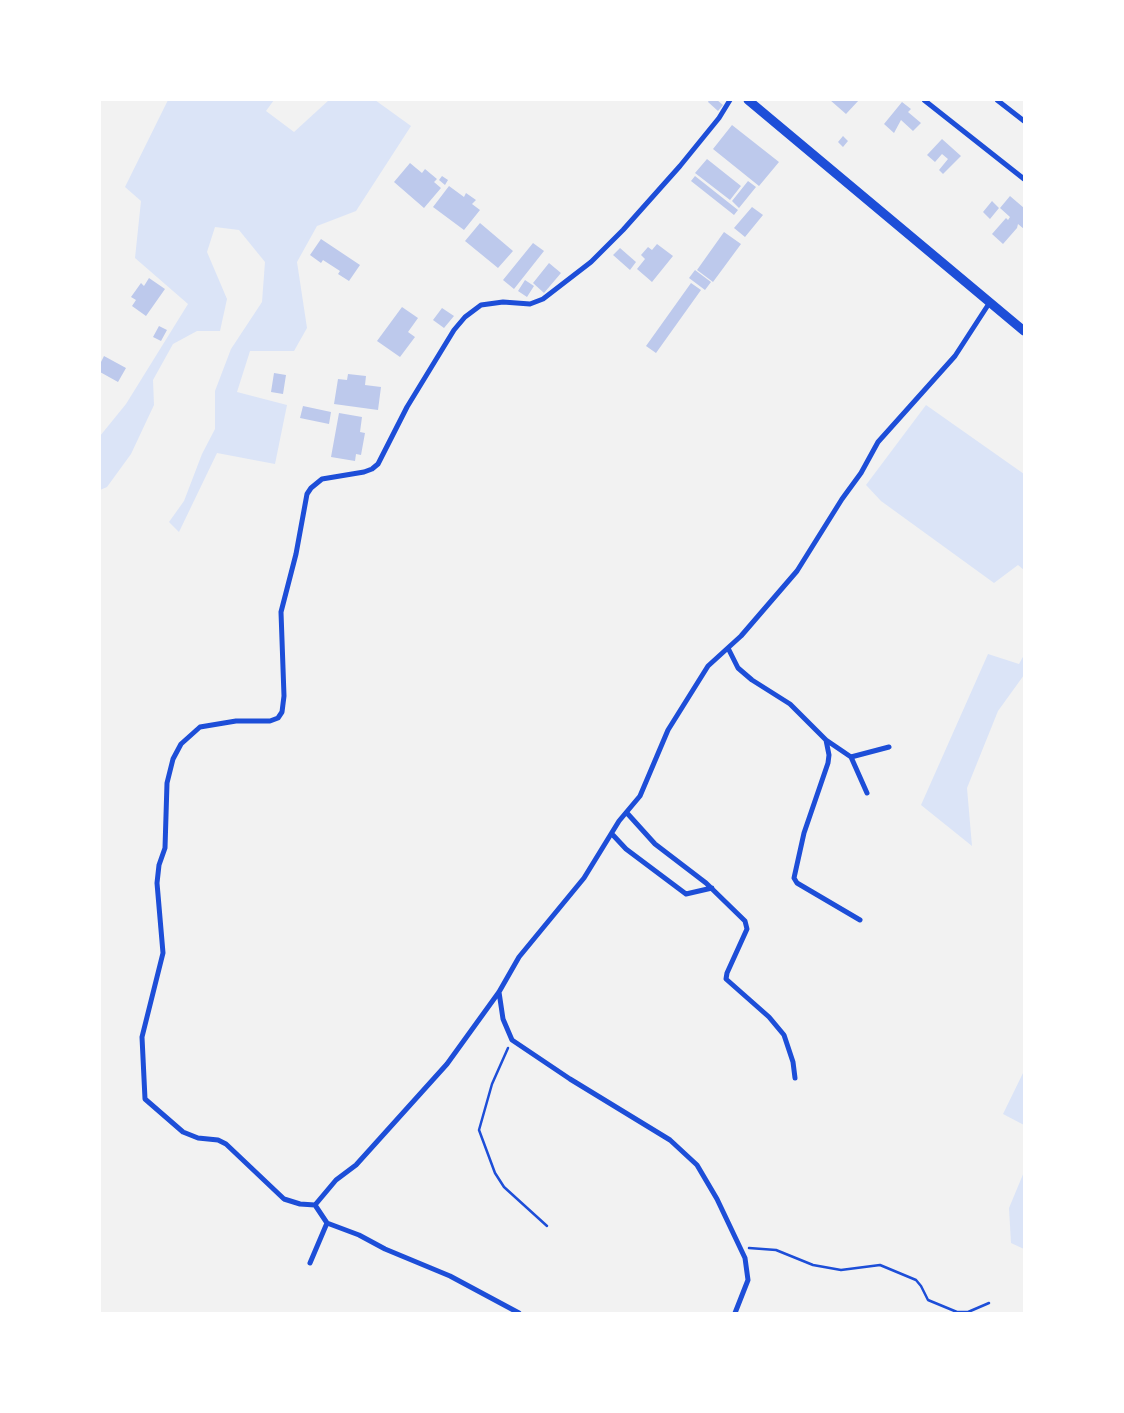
<!DOCTYPE html>
<html>
<head>
<meta charset="utf-8">
<style>
	body { margin:0 }
	#map { position:relative; width:1124px; height:1413px; overflow:hidden; background:#f2f2f2; font-family:Bitter,serif }
	canvas { display:block }
	.frame { position:absolute; inset:0; border:101px solid #fff; pointer-events:none }
</style>
</head>
<body>
<div id="map">
<canvas width="1124" height="1413"></canvas>
<div class="frame"></div>
</div>
<script>
const ctx = document.querySelector('canvas').getContext('2d');
ctx.lineJoin = 'round';
function paint(path, color) { ctx.fillStyle = color; ctx.fill(path, 'evenodd'); }
const poly = rows => new Path2D(rows.map(r => 'M' + r).join(''));
function strokePath(path, color, width, dash) { ctx.strokeStyle = color; ctx.lineWidth = width; ctx.lineCap = dash ? 'butt' : 'round'; ctx.setLineDash(dash || []); ctx.stroke(path); }
paint(poly([
	[168,100,274,100,266,111,294,132,329,100,375,100,411,126,356,211,317,226,297,262,307,328,294,351,250,351,237,392,287,405,275,464,217,453,179,532,169,522,184,501,202,454,215,429,215,391,231,349,262,302,265,262,239,230,215,227,207,252,227,299,220,331,197,331,173,344,153,380,154,405,131,454,107,487,100,490,100,436,126,404,188,304,135,258,141,201,125,187],
	[926,405,1024,474,1024,570,1018,565,994,583,881,501,866,485],
	[988,654,1019,664,1024,655,1024,675,998,711,967,788,972,846,921,805],
	[1024,1071,1024,1125,1003,1114],
	[1024,1172,1024,1249,1011,1243,1009,1208]
]), '#dbe4f7');
paint(poly([
	[709,100,717,100,723,105,718,111,708,102],
	[830,100,859,100,846,114],
	[902,102,911,109,908,112,921,123,913,131,901,120,894,133,884,124],
	[732,125,779,162,759,186,713,149],
	[843,136,848,141,843,147,838,142],
	[942,139,961,156,943,174,939,170,948,159,942,154,935,162,927,155],
	[707,159,741,186,730,200,695,173],
	[410,163,422,173,425,169,437,179,434,182,441,188,424,208,394,182],
	[442,176,448,180,445,185,439,180],
	[695,176,738,210,734,215,691,181],
	[748,181,756,187,739,208,732,201],
	[449,186,464,197,466,193,476,200,472,204,480,210,464,230,433,207],
	[1010,196,1024,208,1024,229,1018,224,1017,228,1003,244,992,234,1006,218,1008,220,1010,217,1000,208],
	[992,201,999,208,990,219,983,212],
	[752,207,763,215,745,237,734,228],
	[480,223,513,251,498,268,465,241],
	[724,232,741,244,713,282,697,270],
	[321,239,360,265,349,281,338,274,340,271,323,260,321,263,310,255],
	[533,243,544,251,514,289,503,280],
	[657,244,673,256,652,282,637,269,645,259,641,255,648,247,652,250],
	[620,248,636,262,630,270,613,255],
	[549,263,561,273,544,293,533,283],
	[695,270,711,282,705,290,689,278],
	[149,278,165,289,146,316,132,306,136,300,131,297,141,283,144,286],
	[525,280,534,286,527,297,518,291],
	[691,283,701,290,656,353,646,346],
	[402,307,418,318,408,332,415,337,400,357,377,341],
	[442,308,454,316,444,328,433,320],
	[159,326,167,330,161,341,153,337],
	[104,356,126,368,118,382,100,372,100,364],
	[274,373,286,375,283,394,271,392],
	[348,374,366,376,365,385,381,387,378,410,334,404,338,379,347,380],
	[303,406,331,412,329,424,300,418],
	[339,413,362,417,360,432,365,433,361,455,356,454,355,461,331,457]
]), '#bdc9ec');
strokePath(poly([
	[508,1048,492,1084,479,1130,495,1173,504,1187,547,1226],
	[749,1248,776,1250,813,1265,841,1270,880,1265,916,1280,921,1286,928,1300,957,1312,968,1312,989,1303]
]), '#1d4ed8', 2.5);
strokePath(poly([
	[924,100,1024,179],
	[997,100,1024,121],
	[728,648,738,668,752,680,790,704,826,740,829,755,828,763,804,833,794,878,797,883,860,920],
	[826,740,851,757,867,793],
	[851,757,889,747],
	[627,813,655,844,706,883,745,921,747,929,727,973,726,979,769,1017,784,1035,793,1062,795,1078],
	[612,834,626,849,686,894,712,888],
	[499,992,503,1019,512,1040,570,1079,670,1140,697,1165,717,1199,745,1258,748,1280,735,1313],
	[315,1205,300,1204,284,1199,226,1144,218,1140,198,1138,183,1132,145,1099,142,1037,163,953,157,883,159,865,165,848,167,783,173,759,181,744,200,727,236,721,270,721,278,718,282,712,284,696,281,612,296,554,307,494,311,488,322,479,364,472,372,469,378,464,407,407,454,330,465,317,481,305,503,302,530,304,543,299,591,262,623,230,680,166,719,118,730,100],
	[315,1205,336,1180,356,1165,447,1064,499,992,519,957,584,878,619,821,640,796,668,730,708,666,741,636,797,571,842,499,861,473,878,442,955,356,990,302],
	[327,1223,359,1235,385,1249,450,1276,519,1313],
	[310,1263,327,1223,315,1205]
]), '#1d4ed8', 5);
strokePath(poly([
	[748,100,1024,331]
]), '#1d4ed8', 9);
</script>
</body>
</html>
